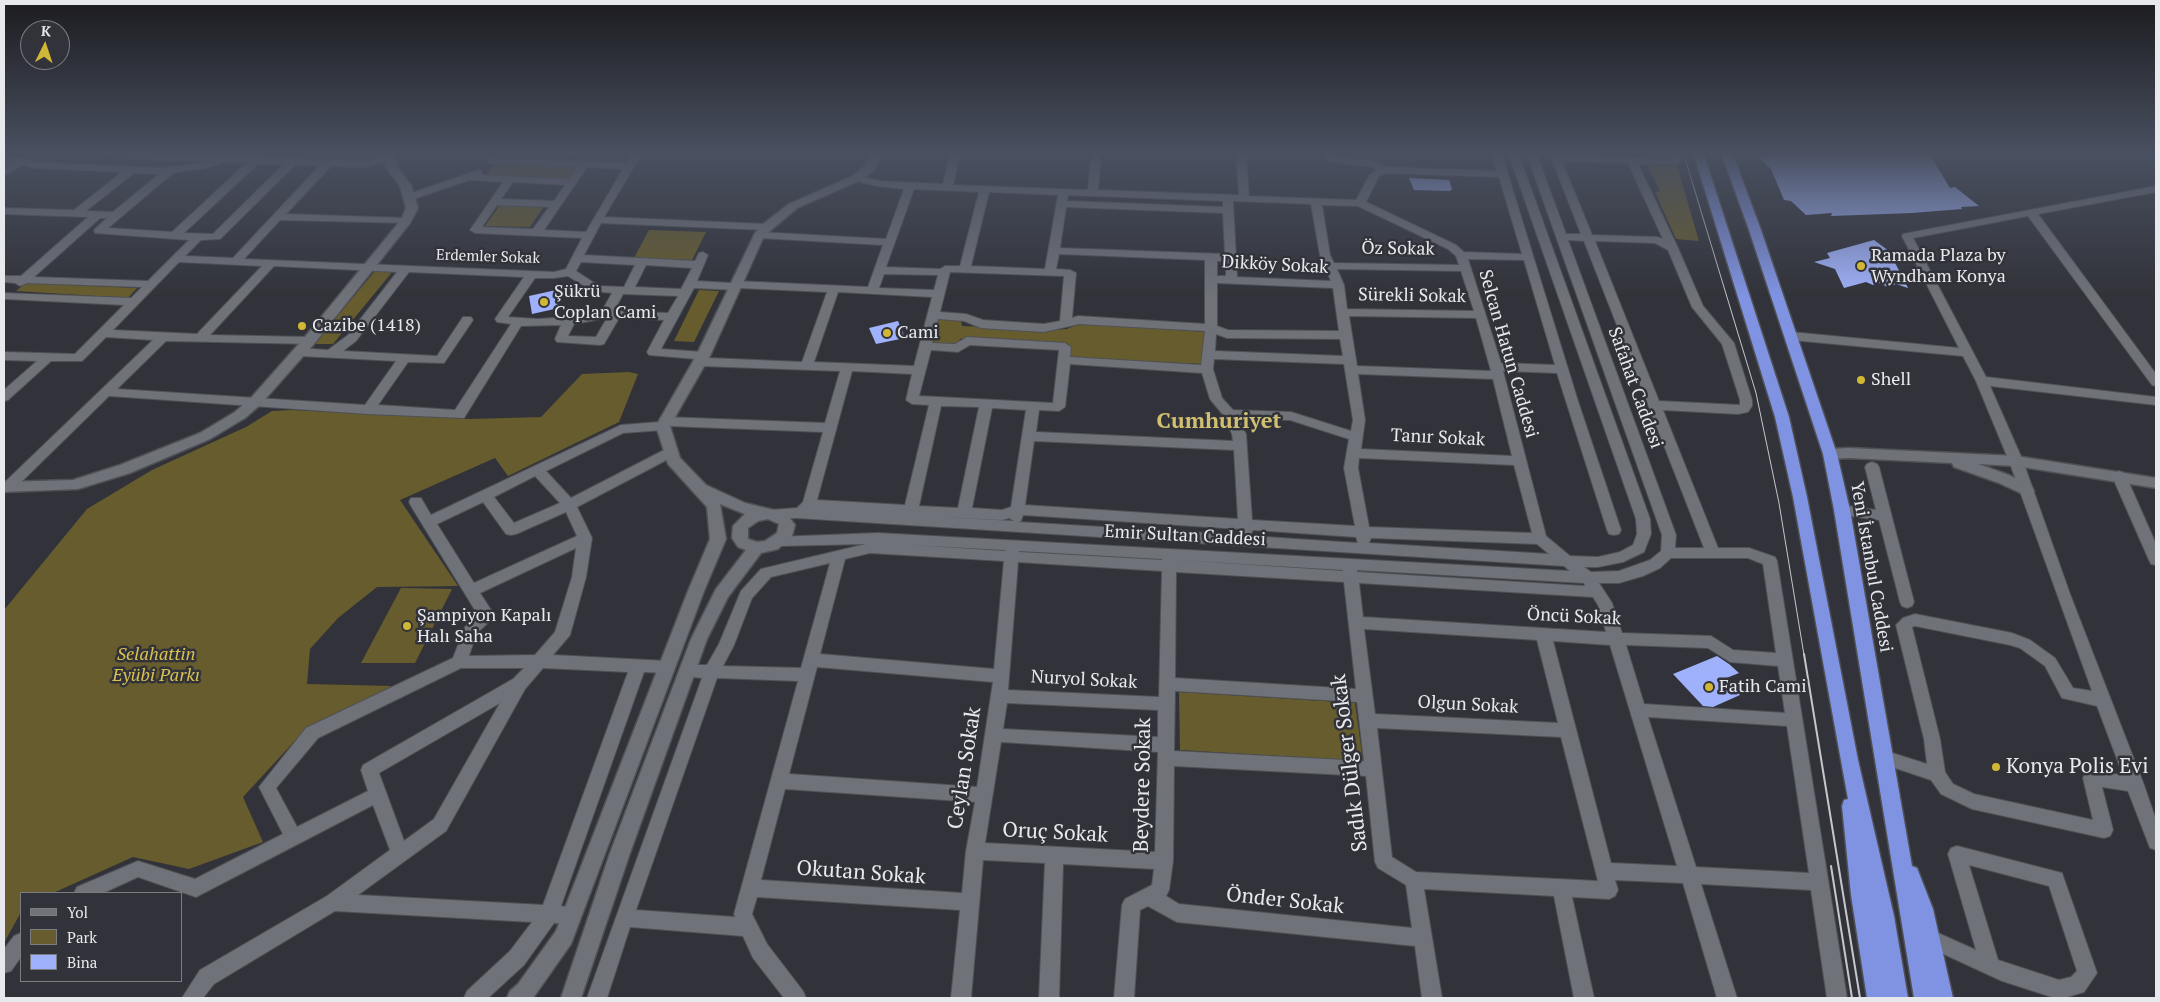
<!DOCTYPE html>
<html>
<head>
<meta charset="utf-8">
<style>
	body { margin:0 }
	#map { position:relative; width:2160px; height:1002px; overflow:hidden; background:#32333a; font-family:"PT Serif",serif }
	canvas { display:block }
	.frame { position:absolute; inset:0; border:5px solid #e7e9ed; pointer-events:none }
	.legend { position:absolute; left:20px; top:892px; width:162px; height:90px; box-sizing:border-box; background:#32333a; border:1px solid #7a7c82; margin:0; padding:6px 9px; list-style:none; font-size:15px; color:#e7e9ed }
	.legend li { display:flex; align-items:center; gap:10px; height:25px }
	.legend b { width:25px; border:1px solid #7a7c82 }
	.north { position:absolute; left:20px; top:20px; width:50px; height:50px; box-sizing:border-box; background:#32333a; border:1px solid #7a7c82; border-radius:50%; rotate:4deg; font-size:14px; font-weight:700; line-height:20px; text-align:center; color:#e7e9ed }
	.north::after { content:''; display:block; margin:auto; width:18px; height:22px; background:#d1b736; clip-path:polygon(50% 0,100% 100%,50% 72%,0 100%) }
</style>
</head>
<body>
<div id="map">
<canvas width="2160" height="1002"></canvas>
<div class="frame"></div>
<ul class="legend">
<li><b style="height:6px;background:#707279"></b>Yol</li>
<li><b style="height:14px;background:#675c2d"></b>Park</li>
<li><b style="height:14px;background:#9fb1fa"></b>Bina</li>
</ul>
<div class="north">K</div>
</div>
<script>
const ctx = document.querySelector('canvas').getContext('2d');
ctx.lineJoin = 'round';
function paint(path, color) { ctx.fillStyle = color; ctx.fill(path, 'evenodd'); }
const poly = rows => new Path2D(rows.map(r => 'M' + r).join(''));
function strokePath(path, color, width, dash) { ctx.strokeStyle = color; ctx.lineWidth = width; ctx.lineCap = dash ? 'butt' : 'round'; ctx.setLineDash(dash || []); ctx.stroke(path); }
function write(font, color, halo, rows, align = 'center') {
  ctx.font = font + ' "PT Serif",serif'; ctx.lineWidth = 5; ctx.setLineDash([]); ctx.textBaseline = 'middle'; ctx.strokeStyle = halo; ctx.fillStyle = color; for (const [text, x, y, turn = 0] of rows) {
    ctx.save(); ctx.translate(x, y); ctx.rotate((+turn || 0) * Math.PI / 180); ctx.textAlign = isNaN(turn) ? turn : align; if (halo) ctx.strokeText(text, 0, 0); ctx.fillText(text, 0, 0); ctx.restore();
  }
}
paint(poly([
	[495,163,576,167,569,179,487,175],
	[1647,165,1677,166,1699,241,1676,239,1655,192,1660,191],
	[500,205,544,206,530,227,485,226],
	[649,230,706,232,692,260,634,258],
	[375,271,393,271,333,344,314,344],
	[26,283,137,288,128,298,16,291],
	[699,290,719,291,694,342,674,341],
	[936,318,961,321,962,326,1053,330,1067,329,1080,323,1205,332,1203,364,1071,358,1070,345,1066,343,966,338,960,339,959,344,930,343],
	[629,372,638,374,619,422,508,476,495,458,400,500,458,586,377,587,338,618,310,649,307,684,392,686,302,733,243,797,263,842,189,869,133,857,53,893,21,893,21,912,4,943,4,610,87,509,152,470,246,427,272,411,292,410,470,419,541,417,582,374],
	[401,588,452,589,415,663,361,663],
	[1179,692,1355,703,1363,761,1180,750]
]), '#675c2d');
paint(poly([
	[1756,155,1930,155,1950,188,1955,187,1979,206,1961,207,1962,209,1912,213,1831,216,1832,213,1806,215,1791,201,1784,200,1771,169],
	[1409,178,1449,180,1452,189,1450,191,1414,190],
	[1874,240,1889,251,1908,288,1896,284,1888,287,1879,283,1873,285,1866,282,1844,288,1835,269,1814,262,1830,258,1827,253],
	[556,290,559,308,532,314,529,296],
	[898,321,905,338,876,344,869,328],
	[1717,656,1729,664,1739,673,1724,679,1740,695,1713,707,1703,706,1673,674]
]), '#9fb1fa');
const street = poly([
	[221,155,232,155,227,161,206,168,173,173,108,228,172,232,252,158,260,158,260,162,184,233,213,234,288,160,296,160,296,164,220,239,201,240,185,256,233,258,324,161,328,160,332,161,332,165,286,214,406,218,410,219,411,221,410,223,280,220,244,259,554,272,566,269,582,238,475,233,470,230,503,182,469,180,414,199,410,200,405,197,406,195,478,170,482,171,482,175,569,179,577,167,488,163,488,159,492,158,626,163,631,155,641,155,604,217,766,224,771,227,766,230,601,223,584,255,695,261,699,253,703,252,708,255,697,281,731,283,736,281,868,287,883,245,759,238,754,235,759,232,886,239,904,189,876,186,853,180,853,176,857,175,880,181,943,184,950,155,960,155,953,185,1088,190,1091,155,1101,155,1098,190,1239,195,1236,155,1246,155,1249,196,1356,200,1370,174,1377,170,1372,167,1328,161,1324,155,1375,161,1387,167,1497,171,1492,155,1502,155,1577,398,1621,530,1619,534,1614,535,1609,534,1607,530,1557,373,1503,371,1546,536,1570,556,1598,557,1620,552,1633,545,1637,534,1636,519,1509,155,1519,155,1650,519,1651,534,1644,552,1623,562,1598,567,1584,567,1591,572,1619,571,1650,560,1661,551,1662,535,1527,155,1537,155,1566,234,1581,234,1550,155,1670,159,1669,155,1679,155,1681,162,1676,165,1638,164,1678,248,1703,306,1734,343,1752,400,1752,406,1748,412,1738,414,1663,410,1718,548,1749,548,1775,557,1777,561,1847,998,1827,998,1811,890,1701,884,1737,998,1717,998,1683,883,1615,880,1618,890,1615,896,1609,899,1572,897,1594,998,1574,998,1554,896,1424,889,1442,998,1422,998,1415,946,1177,922,1148,906,1140,910,1134,998,1114,998,1122,905,1125,899,1152,885,1154,869,1063,864,1059,998,1039,998,1045,863,983,860,971,998,951,998,960,910,757,897,752,914,767,944,803,991,806,998,784,998,753,958,743,936,630,927,607,998,587,998,702,678,681,676,679,671,681,666,687,665,707,665,719,644,741,591,761,569,866,544,779,546,774,545,772,541,774,537,878,533,1570,571,1564,566,796,518,775,519,770,518,768,514,770,510,797,508,803,502,823,432,669,426,668,429,663,430,623,433,546,471,571,498,666,449,676,449,678,452,676,455,577,507,592,538,586,577,570,635,553,655,667,661,673,662,675,667,673,672,667,673,644,672,561,906,578,909,581,915,578,921,572,924,554,923,524,965,488,998,464,998,467,991,510,951,532,922,335,911,214,984,203,998,182,998,200,970,327,896,390,850,373,805,196,897,138,877,103,893,74,893,77,887,138,861,195,879,283,834,259,787,306,728,453,658,465,627,478,615,411,506,409,502,411,498,421,498,431,515,621,425,659,422,660,418,665,417,825,423,840,371,700,366,696,365,694,362,696,359,649,355,647,352,664,320,619,318,604,344,600,345,557,342,555,339,561,325,521,326,464,418,368,414,109,396,13,490,4,491,4,483,153,340,106,337,82,361,51,361,8,400,4,401,4,390,37,361,4,360,4,352,75,354,124,305,5,299,4,293,131,298,142,287,27,283,20,286,15,283,4,282,4,276,21,276,88,217,4,214,4,208,74,210,122,172,34,168,22,165,4,176,4,168,10,163,4,163,4,157,20,158,35,162,163,168,201,163,221,155],
	[1562,161,1628,163,1663,239,1657,237,1592,235,1562,161],
	[587,167,623,169,586,232,544,230,587,167],
	[134,173,159,174,113,212,86,211,134,173],
	[1386,173,1499,177,1522,254,1464,252,1456,245,1366,202,1379,176,1386,173],
	[513,182,565,185,554,201,501,199,513,182],
	[914,189,979,192,960,266,945,266,940,269,886,267,914,189],
	[989,192,1058,195,1045,269,971,266,989,192],
	[1068,195,1223,201,1223,207,1067,201,1068,195],
	[1233,201,1311,204,1320,255,1331,281,1237,277,1233,201],
	[497,205,549,207,533,229,482,227,497,205],
	[1322,205,1358,206,1448,249,1456,256,1459,265,1334,263,1330,255,1322,205],
	[1066,207,1223,213,1225,254,1060,248,1066,207],
	[100,218,107,218,95,229,94,231,95,233,189,240,148,281,34,277,100,218],
	[1568,240,1584,241,1704,548,1675,548,1676,535,1568,240],
	[1595,241,1655,243,1668,250,1692,307,1722,344,1740,400,1740,405,1659,401,1595,241],
	[1059,254,1205,260,1205,324,1078,316,1072,318,1076,273,1070,270,1056,269,1059,254],
	[1468,259,1524,260,1555,365,1501,363,1468,259],
	[1217,261,1226,261,1226,276,1217,276,1217,261],
	[179,262,262,266,197,334,113,330,179,262],
	[581,262,635,265,624,287,599,286,576,271,581,262],
	[646,265,692,268,681,289,635,287,646,265],
	[274,266,397,272,348,335,328,350,300,348,294,352,300,356,396,361,365,405,117,389,166,341,313,344,315,341,313,338,309,337,210,335,274,266],
	[1337,269,1461,271,1474,311,1347,309,1344,285,1337,269],
	[409,272,524,277,495,319,497,322,511,324,455,410,378,405,408,362,444,363,473,320,471,317,463,317,437,356,343,351,356,341,409,272],
	[950,272,1064,276,1060,321,1044,324,983,320,966,314,940,312,950,272],
	[884,274,938,275,934,290,879,288,884,274],
	[568,276,592,291,612,293,602,311,569,317,537,319,508,317,535,278,554,278,568,276],
	[1217,283,1333,288,1339,331,1228,330,1217,326,1217,283],
	[694,288,735,290,740,288,827,292,802,362,708,358,709,356,707,353,703,352,661,349,694,288],
	[838,292,932,297,914,366,814,362,838,292],
	[623,294,678,296,668,313,614,311,623,294],
	[1349,316,1476,318,1491,371,1357,366,1349,316],
	[607,318,596,337,568,336,574,324,607,318],
	[938,319,964,321,981,328,1044,332,1079,324,1205,331,1201,365,1070,357,1071,347,1065,343,967,337,955,344,932,343,938,319],
	[1216,334,1227,338,1340,339,1343,356,1215,351,1216,334],
	[970,345,1059,350,1053,403,919,396,931,350,958,352,970,345],
	[1214,359,1344,364,1353,420,1351,431,1291,412,1233,410,1222,398,1213,369,1214,359],
	[1070,364,1202,373,1210,399,1224,416,1232,434,1233,441,1036,432,1039,410,1059,411,1065,407,1070,364],
	[852,371,912,374,906,400,912,404,929,405,905,505,817,500,852,371],
	[1358,374,1493,379,1512,456,1361,449,1365,420,1358,374],
	[941,406,979,407,958,508,919,506,941,406],
	[992,408,1026,410,1011,507,1002,510,972,508,992,408],
	[1238,419,1290,420,1349,439,1344,468,1355,526,1252,520,1246,434,1238,419],
	[1034,441,1234,450,1238,519,1025,505,1034,441],
	[1359,458,1514,465,1532,533,1369,527,1358,468,1359,458],
	[535,476,560,503,514,523,494,497,535,476],
	[483,502,506,534,511,535,516,534,566,512,577,536,474,583,437,524,483,502],
	[1023,515,1239,529,1241,535,1018,522,1021,521,1023,515],
	[939,517,1002,520,1009,518,1014,521,939,517],
	[1253,530,1356,537,1358,543,1250,536,1253,530],
	[1371,538,1537,544,1549,554,1369,543,1371,538],
	[910,545,1005,550,1005,551,910,545],
	[576,548,572,577,555,632,535,655,469,656,476,634,495,616,480,593,576,548],
	[1019,551,1162,559,1162,560,1019,552,1019,551],
	[870,553,1004,561,994,669,820,654,845,559,870,553],
	[1671,558,1748,558,1763,564,1776,653,1733,650,1711,636,1622,633,1612,603,1599,583,1619,583,1643,576,1660,568,1671,558],
	[1176,560,1343,570,1343,571,1176,560],
	[1018,562,1162,571,1159,697,1008,690,1018,562],
	[830,563,801,668,723,666,734,645,752,598,771,577,830,563],
	[1357,570,1584,583,1585,586,1357,572,1357,570],
	[1176,572,1344,582,1356,689,1175,678,1176,572],
	[1359,583,1593,597,1598,605,1606,632,1363,617,1359,583],
	[1364,629,1537,640,1558,723,1375,714,1364,629],
	[1553,641,1610,645,1677,866,1611,863,1553,641],
	[1626,645,1708,648,1730,662,1778,666,1785,713,1644,704,1626,645],
	[817,667,993,682,977,787,789,774,817,667],
	[461,668,524,668,513,679,363,765,361,770,368,791,297,827,276,788,318,738,461,668],
	[543,668,628,672,543,905,358,895,446,831,525,689,543,668],
	[717,678,798,681,734,914,735,917,636,910,717,678],
	[1175,691,1357,702,1364,761,1174,751,1175,691],
	[500,703,434,819,404,841,379,773,500,703],
	[1007,703,1158,710,1158,737,1003,729,1007,703],
	[1648,717,1787,726,1809,873,1696,867,1648,717],
	[1377,728,1561,737,1598,881,1416,872,1392,857,1377,728],
	[1001,742,1158,752,1155,852,985,843,1001,742],
	[1174,766,1366,776,1375,862,1378,868,1406,885,1412,928,1179,904,1166,896,1169,890,1173,861,1174,766],
	[785,789,975,802,966,851,962,893,761,880,785,789],
	[2156,186,2156,192,2038,214,2156,374,2156,386,2152,385,2028,216,1913,238,1986,377,2156,397,2156,405,1990,386,2023,461,2070,594,2144,785,2156,820,2156,850,2150,848,2128,791,2102,787,2113,830,2110,836,2104,838,1972,809,1941,794,1931,780,1877,762,1875,757,1877,752,1883,750,1927,764,1924,739,1896,625,1903,618,1915,614,2012,633,2030,640,2055,658,2073,688,2092,691,2009,461,1976,381,1963,356,1791,340,1785,336,1791,332,1959,348,1902,236,1903,234,2156,186],
	[1915,626,2010,645,2020,648,2045,666,2062,698,2097,706,2123,775,2091,771,2085,773,2083,778,2093,820,1974,794,1953,784,1945,772,1940,739,1912,627,1915,626],
	[1872,462,1877,464,1879,467,1914,602,1912,606,1907,608,1902,606,1900,602,1879,520,1842,515,1837,514,1835,510,1837,506,1842,505,1876,510,1865,467,1867,464,1872,462],
	[2119,471,2124,473,2126,476,2156,544,2156,565,2151,564,2149,560,2112,476,2114,473,2119,471],
	[1957,846,2062,873,2097,973,2084,992,2064,998,2055,998,2002,981,1922,944,1920,938,1922,932,1929,929,1976,950,1948,854,1951,848,1957,846],
	[1969,865,2049,886,2077,971,2071,977,2059,980,1998,960,1969,865],
	[21,933,21,957,11,971,4,973,4,949,14,936,21,933]
]);
const secondary = poly([
	[110,155,213,155,363,161,387,155,397,155,396,166,411,185,418,208,410,223,314,344,260,405,245,418,210,439,130,473,78,489,4,492,4,482,73,480,120,465,200,433,235,412,250,399,304,338,401,220,406,208,400,186,385,166,385,162,363,167,115,158,110,155],
	[869,155,880,155,874,170,861,180,797,208,764,236,710,356,670,426,680,458,706,485,745,503,786,513,795,525,792,536,778,549,761,553,728,597,707,639,630,853,581,998,561,998,610,853,691,639,716,589,746,550,738,547,732,538,733,526,745,514,720,504,726,539,704,591,571,944,533,998,507,998,510,991,518,984,556,931,688,591,710,539,707,507,668,464,656,426,696,356,755,233,762,225,789,204,853,176,865,166,869,155],
	[768,519,779,524,777,533,765,541,757,542,748,539,748,528,758,521,768,519],
	[1849,448,2016,456,2156,478,2156,488,2016,466,1978,464,2009,475,2032,487,2034,491,2032,495,2027,496,1999,483,1954,467,1952,463,1849,458,1830,459,1825,458,1823,454,1825,450,1830,449,1849,448]
]);
const highway = poly([
	[1694,155,1704,155,1789,417,1807,497,1858,760,1894,916,1908,998,1867,998,1851,895,1842,806,1844,800,1848,799,1793,497,1775,417,1694,155],
	[1722,155,1733,155,1761,230,1837,454,1850,510,1912,866,1917,868,1933,909,1953,998,1914,998,1834,510,1823,454,1749,230,1722,155]
]);
strokePath(street, '#4f5156', 2);
strokePath(secondary, '#4f5156', 3);
strokePath(highway, '#4f5156', 3);
paint(street, '#707279');
paint(secondary, '#707279');
paint(highway, '#8093e2');
strokePath(poly([
	[1684,155,1756,393,1779,503,1804,655]
]), '#c5c7cc', 1);
strokePath(poly([
	[1804,654,1860,998],
	[1831,866,1852,998]
]), '#c5c7cc', 2);
const sky = ctx.createLinearGradient(0, 0, 0, 296);
sky.addColorStop(0, '#1c1c20');
sky.addColorStop(0.52, '#495060');
sky.addColorStop(1, '#49506000');
ctx.fillStyle = sky;
ctx.fillRect(0, 0, 2160, 296);
for (const [x, y, r, color] of [
	[1861,266,5,"#d1b736"],
	[544,302,5,"#d1b736"],
	[302,326,5,"#d1b736"],
	[887,333,5,"#d1b736"],
	[1861,380,5,"#d1b736"],
	[407,626,5,"#d1b736"],
	[1709,687,5,"#d1b736"],
	[1996,767,5,"#d1b736"]
]) { const dot = new Path2D(); dot.arc(x, y, r, 0, 2 * Math.PI); ctx.fillStyle = color; ctx.fill(dot); strokePath(dot, '#32333a', 2); }
write('15px', '#e7e9ed', '#32333a', [
	["Erdemler Sokak",488,257,2]
]);
write('18px', '#e7e9ed', '#32333a', [
	["Öz Sokak",1398,249,1],
	["Dikköy Sokak",1275,265,3],
	["Sürekli Sokak",1412,296,1],
	["Selcan Hatun Caddesi",1508,354,74],
	["Safahat Caddesi",1635,388,70],
	["Tanır Sokak",1438,438,3],
	["Emir Sultan Caddesi",1185,536,3],
	["Yeni İstanbul Caddesi",1871,567,80],
	["Öncü Sokak",1574,617,3],
	["Nuryol Sokak",1084,680,3],
	["Olgun Sokak",1468,705,3]
]);
write('18px', '#e7e9ed', '#32333a', [
	["Ramada Plaza by",1871,256],
	["Wyndham Konya",1871,277],
	["Şükrü",554,292],
	["Coplan Cami",554,313],
	["Cazibe (1418)",312,326],
	["Cami",897,333],
	["Shell",1871,380],
	["Şampiyon Kapalı",417,616],
	["Halı Saha",417,637],
	["Fatih Cami",1719,687]
], 'left');
write('italic 18px', '#dac24f', '#32333a', [
	["Selahattin",156,655],
	["Eyübi Parkı",156,676]
]);
write('21px', '#e7e9ed', '#32333a', [
	["Sadık Dülger Sokak",1350,763,-97],
	["Ceylan Sokak",965,768,-81],
	["Beydere Sokak",1143,785,-89],
	["Oruç Sokak",1055,833,3],
	["Okutan Sokak",861,873,4],
	["Önder Sokak",1285,901,6]
]);
write('21px', '#e7e9ed', '#32333a', [
	["Konya Polis Evi",2006,767]
], 'left');
write('bold 22px', '#d1c072', '#32333a', [
	["Cumhuriyet",1219,422]
]);
</script>
</body>
</html>
